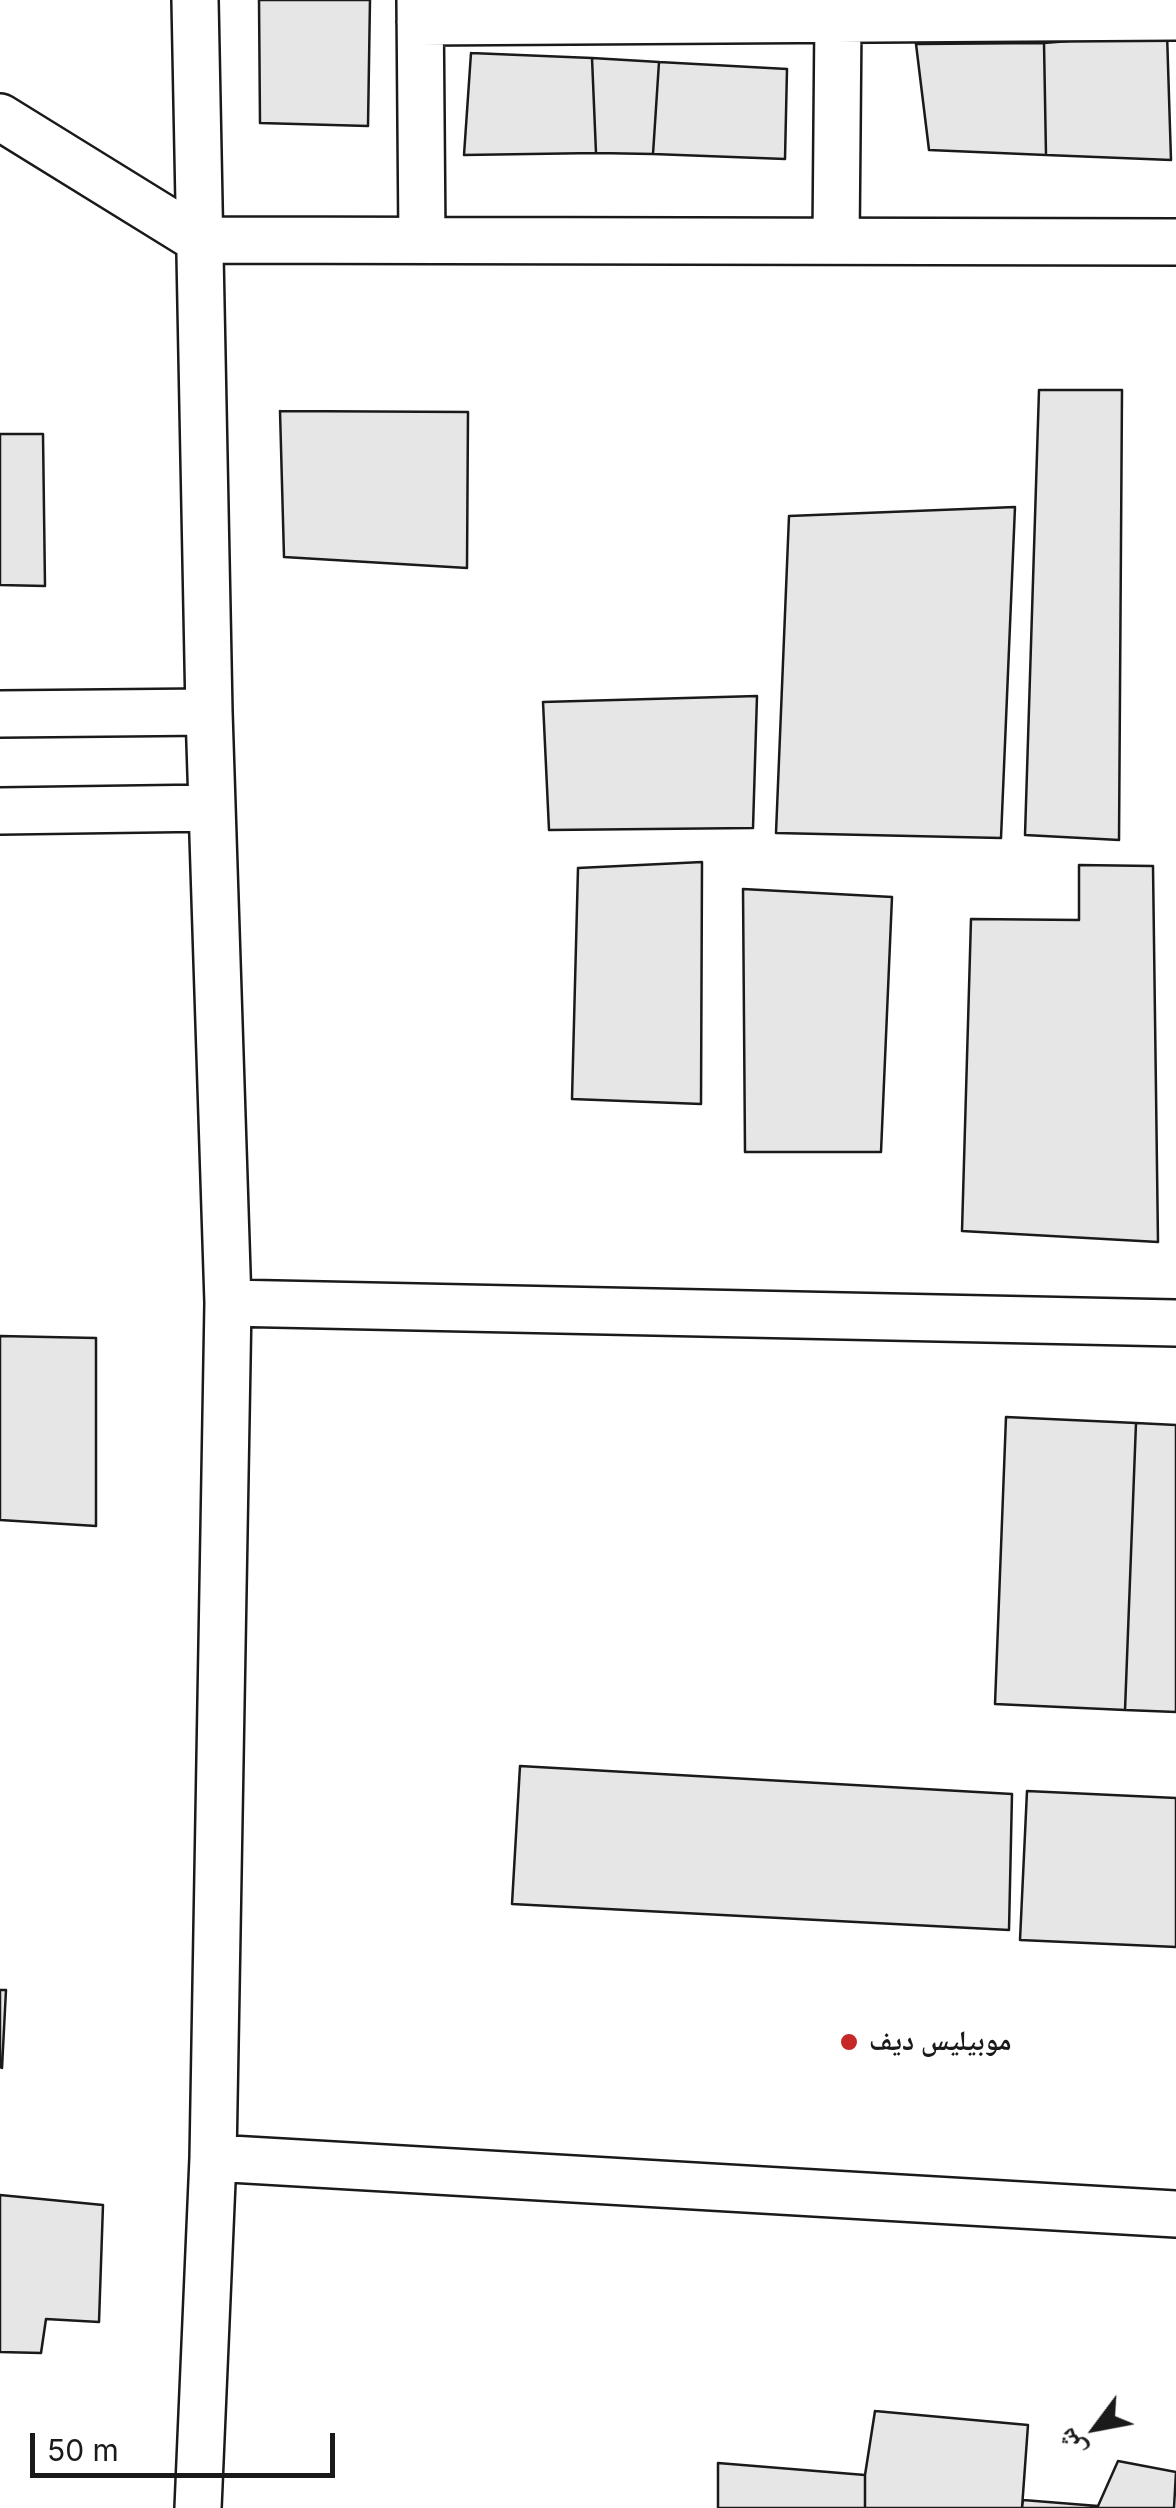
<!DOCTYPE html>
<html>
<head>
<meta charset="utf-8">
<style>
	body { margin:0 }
	#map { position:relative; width:1176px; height:2508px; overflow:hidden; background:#fff; font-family:Inter,"Noto Naskh Arabic",sans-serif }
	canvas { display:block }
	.north { position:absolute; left:1046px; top:2378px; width:100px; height:100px; -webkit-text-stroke:8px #fff; paint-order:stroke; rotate:238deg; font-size:28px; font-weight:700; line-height:40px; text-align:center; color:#1a1a1a }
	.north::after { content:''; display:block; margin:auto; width:35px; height:45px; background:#1a1a1a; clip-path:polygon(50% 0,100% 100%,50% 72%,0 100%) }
	.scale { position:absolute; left:30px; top:2433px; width:305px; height:45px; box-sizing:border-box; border:5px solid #1a1a1a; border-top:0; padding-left:12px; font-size:30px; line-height:35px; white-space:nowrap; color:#1a1a1a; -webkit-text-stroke:8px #fff; paint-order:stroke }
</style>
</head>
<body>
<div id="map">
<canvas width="1176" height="2508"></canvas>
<div class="north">ش</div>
<div class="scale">50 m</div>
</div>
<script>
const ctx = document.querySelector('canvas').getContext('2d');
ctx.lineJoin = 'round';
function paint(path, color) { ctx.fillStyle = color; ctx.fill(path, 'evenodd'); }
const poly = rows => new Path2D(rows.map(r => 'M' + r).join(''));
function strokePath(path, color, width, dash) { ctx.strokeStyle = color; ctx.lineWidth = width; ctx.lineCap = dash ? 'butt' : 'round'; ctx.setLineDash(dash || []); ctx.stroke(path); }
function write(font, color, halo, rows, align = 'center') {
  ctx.font = font + ' Inter,"Noto Naskh Arabic",sans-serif'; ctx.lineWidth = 8; ctx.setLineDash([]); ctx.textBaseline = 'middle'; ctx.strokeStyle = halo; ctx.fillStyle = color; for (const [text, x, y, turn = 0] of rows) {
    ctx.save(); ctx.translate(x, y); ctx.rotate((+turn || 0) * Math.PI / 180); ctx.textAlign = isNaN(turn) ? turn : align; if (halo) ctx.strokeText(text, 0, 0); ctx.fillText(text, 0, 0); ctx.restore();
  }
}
const building = poly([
	[259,0,370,0,368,126,260,123,259,0],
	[1167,33,1171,160,1046,155,1044,43,1167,33],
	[1044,43,1046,155,929,150,916,44,1044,43],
	[471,53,592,58,596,153,464,155,471,53],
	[592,58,659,62,653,154,596,153,592,58],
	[659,62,787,69,785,159,653,154,659,62],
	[1039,390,1122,390,1119,840,1025,835,1039,390],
	[280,411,468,412,467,568,284,557,280,411],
	[0,434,43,434,45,586,0,585,0,434],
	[1015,507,1001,838,776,833,789,516,1015,507],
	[757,696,753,828,549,830,543,702,757,696],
	[702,862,701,1104,572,1099,578,868,702,862],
	[1079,865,1153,866,1158,1242,962,1231,971,919,1079,920,1079,865],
	[743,889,892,897,881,1152,745,1152,743,889],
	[0,1336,96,1338,96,1526,0,1520,0,1336],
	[1006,1417,1136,1423,1125,1710,995,1704,1006,1417],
	[1136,1423,1176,1425,1176,1712,1125,1710,1136,1423],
	[520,1766,1012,1794,1009,1930,512,1904,520,1766],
	[1027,1791,1176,1798,1176,1947,1020,1940,1027,1791],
	[0,1990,6,1990,2,2068,0,2067,0,1990],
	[0,2195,103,2205,99,2322,46,2319,41,2353,0,2352,0,2195],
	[875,2411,1028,2425,1022,2508,865,2508,865,2475,875,2411],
	[1118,2461,1176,2472,1174,2508,1022,2508,1023,2500,1098,2506,1118,2461],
	[718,2463,865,2475,865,2508,718,2508,718,2463]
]);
paint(building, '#e6e6e6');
strokePath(building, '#1a1a1a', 2.5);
const minor = poly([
	[195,0,209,712,228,1303,213,2158,198,2508],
	[420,0,422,240],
	[420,22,1176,17],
	[0,117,199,240,1176,242],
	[836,241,838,19],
	[0,714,209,712],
	[0,811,211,808],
	[228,1303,1176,1323],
	[213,2158,1176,2214]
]);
strokePath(minor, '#1a1a1a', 50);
strokePath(minor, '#fff', 45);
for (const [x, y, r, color] of [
	[849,2042,10,"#c62828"]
]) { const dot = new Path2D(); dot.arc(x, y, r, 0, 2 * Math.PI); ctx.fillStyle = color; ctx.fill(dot); strokePath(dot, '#fff', 4); }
write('bold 28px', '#1a1a1a', '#fff', [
	["موبيليس ديف",869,2042]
], 'left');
</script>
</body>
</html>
